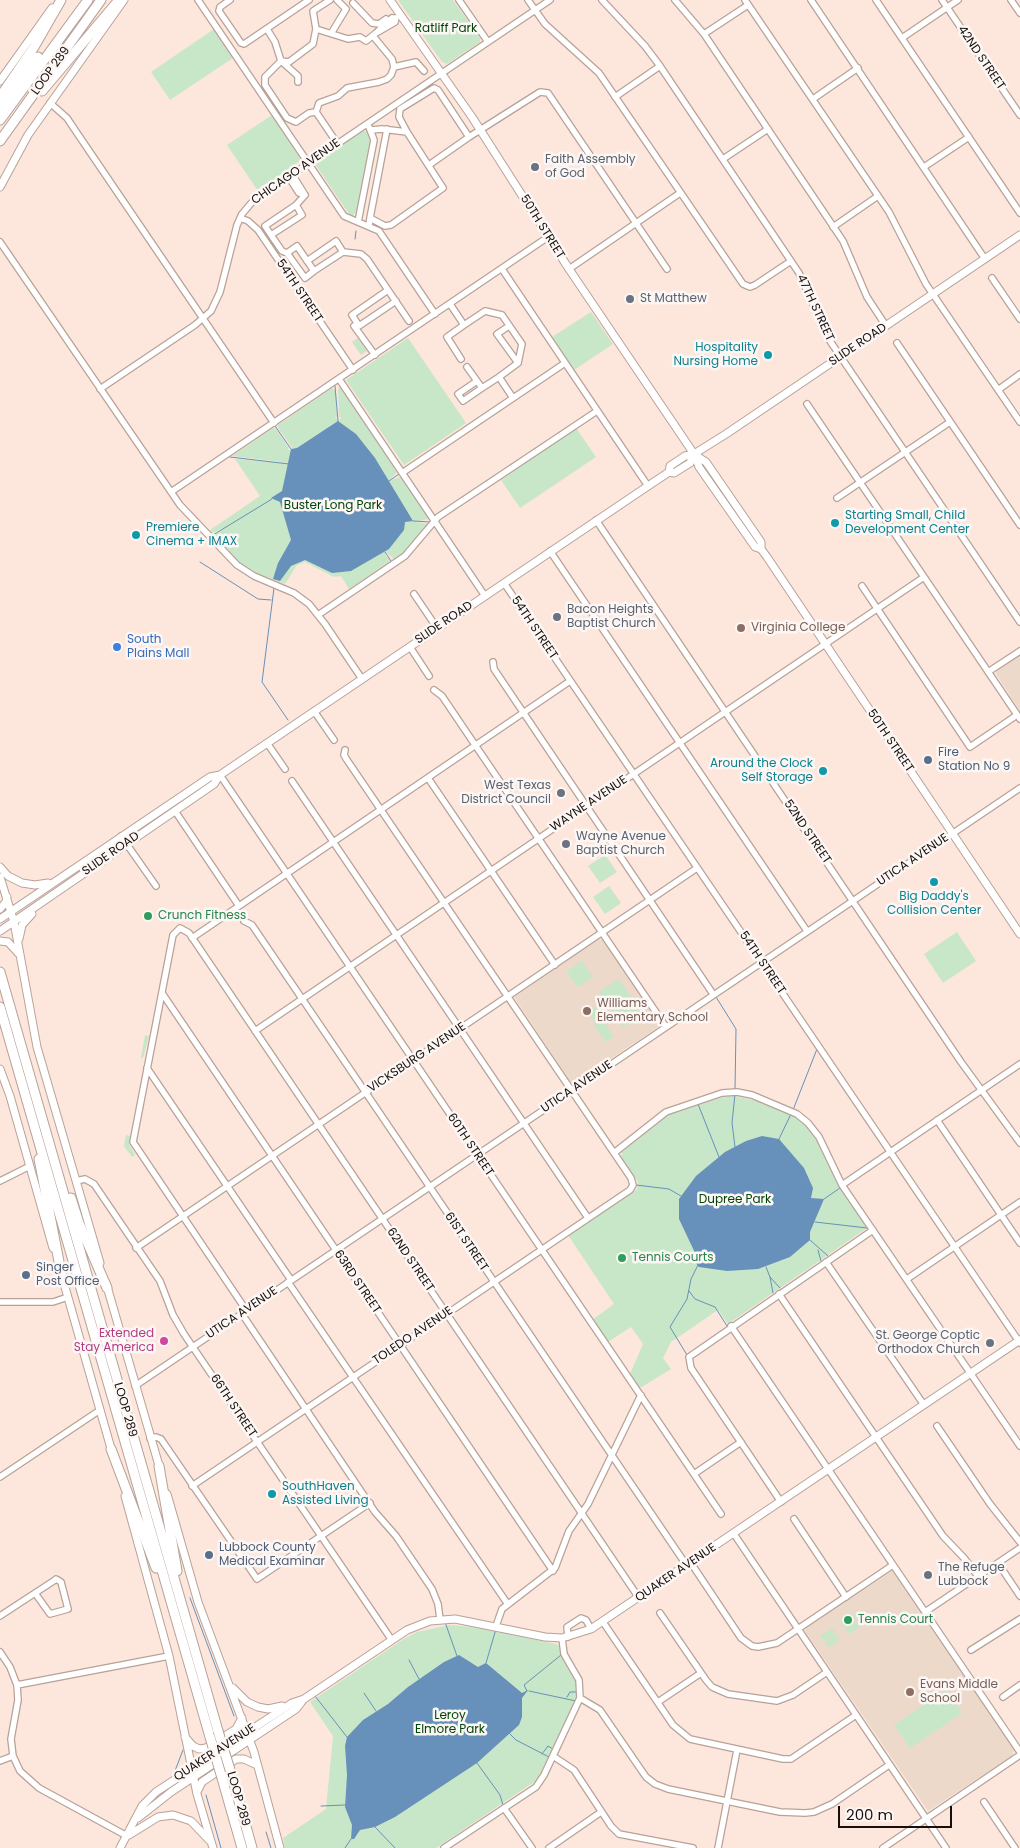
<!DOCTYPE html>
<html>
<head>
<meta charset="utf-8">
<style>
	body { margin:0 }
	#map { position:relative; width:1020px; height:1848px; overflow:hidden; background:#fde6db; font-family:Poppins,sans-serif }
	canvas { display:block }
	.scale { position:absolute; left:838px; top:1806px; width:114px; height:22px; box-sizing:border-box; border:2px solid #170f0c; border-top:0; padding-left:6px; font-size:15px; line-height:18px; white-space:nowrap; color:#170f0c; -webkit-text-stroke:4px #fcf7f5; paint-order:stroke }
</style>
</head>
<body>
<div id="map">
<canvas width="1020" height="1848"></canvas>
<div class="scale">200 m</div>
</div>
<script>
const ctx = document.querySelector('canvas').getContext('2d');
ctx.lineJoin = 'round';
function paint(path, color) { ctx.fillStyle = color; ctx.fill(path, 'evenodd'); }
const poly = rows => new Path2D(rows.map(r => 'M' + r).join(''));
function strokePath(path, color, width, dash) { ctx.strokeStyle = color; ctx.lineWidth = width; ctx.lineCap = dash ? 'butt' : 'round'; ctx.setLineDash(dash || []); ctx.stroke(path); }
function write(font, color, halo, rows, align = 'center') {
  ctx.font = font + ' Poppins,sans-serif'; ctx.lineWidth = 5; ctx.setLineDash([]); ctx.textBaseline = 'middle'; ctx.strokeStyle = halo; ctx.fillStyle = color; for (const [text, x, y, turn = 0] of rows) {
    ctx.save(); ctx.translate(x, y); ctx.rotate((+turn || 0) * Math.PI / 180); ctx.textAlign = isNaN(turn) ? turn : align; if (halo) ctx.strokeText(text, 0, 0); ctx.fillText(text, 0, 0); ctx.restore();
  }
}
paint(poly([
	[1020,655,1020,711,996,674,997,670],
	[598,939,604,940,660,1026,572,1084,514,997],
	[892,1571,1014,1750,1012,1756,928,1811,805,1631,806,1627]
]), '#ecd9c9');
paint(poly([
	[398,0,453,0,480,38,480,42,447,64,442,62],
	[214,29,233,58,170,100,151,72],
	[272,115,301,160,258,191,227,145],
	[362,131,367,131,370,141,356,212,351,217,315,164],
	[591,312,613,344,574,370,552,337],
	[358,338,367,351,361,355,352,342],
	[408,338,466,423,404,465,346,380],
	[340,387,397,472,389,481,400,477,429,519,414,522,429,524,406,551,394,559,386,552,385,555,390,560,389,562,349,589,341,576,334,577,305,562,297,565,285,584,259,574,239,562,215,535,223,528,213,533,210,530,260,496,235,459,289,463,232,456,273,428,276,429,289,448,288,450,293,449,278,428,278,425,332,388,336,391,337,417,335,417,339,421,341,417,339,417,338,390],
	[576,428,596,457,520,508,501,480],
	[605,855,617,872,600,883,588,866],
	[609,886,621,903,605,914,593,897],
	[957,932,976,961,943,983,924,954],
	[582,961,593,977,578,987,566,972],
	[619,979,642,1014,623,1027,599,992],
	[594,1007,598,1009,602,1019,614,1037,605,1042,594,1025,596,1023,588,1012],
	[145,1035,149,1036,143,1058,141,1058],
	[730,1095,757,1101,797,1118,804,1123,817,1141,837,1183,867,1228,728,1324,718,1310,671,1342,663,1358,671,1369,640,1388,630,1374,643,1344,631,1327,608,1342,605,1338,592,1320,614,1304,568,1235,637,1189,638,1182,621,1157,622,1152,668,1115],
	[126,1135,130,1136,129,1145,135,1155,132,1157,124,1146],
	[852,1613,856,1619,844,1627,840,1621],
	[857,1621,861,1626,849,1634,845,1629],
	[449,1625,473,1627,556,1644,560,1647,564,1662,576,1682,577,1697,537,1780,436,1848,285,1848,283,1838,326,1809,333,1736,310,1702,402,1640,417,1632],
	[832,1628,836,1633,824,1641,820,1636],
	[836,1634,840,1640,828,1648,825,1642],
	[946,1690,962,1713,910,1748,894,1725]
]), '#c8e7c8');
paint(poly([
	[338,421,356,434,375,458,413,521,405,522,404,530,389,549,351,571,332,573,305,560,291,566,280,581,273,579,278,563,291,540,280,502,271,498,282,491,291,449,297,448],
	[762,1136,779,1139,804,1168,813,1188,811,1198,824,1199,810,1232,810,1240,790,1257,758,1269,727,1271,699,1267,696,1263,697,1257,679,1219,679,1199,696,1176,725,1152,746,1141],
	[459,1655,478,1667,486,1663,522,1693,528,1690,522,1698,522,1717,519,1725,477,1763,395,1817,375,1827,360,1830,354,1839,351,1839,352,1825,345,1807,347,1775,345,1746,347,1737,363,1720,388,1704,408,1687,444,1662]
]), '#6791ba');
strokePath(poly([
	[355,239,356,231],
	[335,386,338,421],
	[275,426,291,449],
	[230,457,289,464],
	[389,481,399,474],
	[413,521,430,522],
	[213,535,272,499],
	[385,552,391,561],
	[200,562,258,599,271,600],
	[274,588,262,682,288,720],
	[716,997,736,1029,735,1090],
	[698,1104,719,1157],
	[793,1110,817,1049],
	[779,1139,791,1114],
	[735,1147,732,1123,735,1094],
	[636,1185,669,1189,681,1196],
	[824,1199,840,1188],
	[815,1222,867,1228],
	[810,1240,828,1256],
	[818,1250,821,1261],
	[766,1267,770,1277,780,1288],
	[770,1277,773,1293],
	[689,1291,695,1299,715,1307,727,1326],
	[687,1355,670,1327,687,1299,691,1279,698,1265],
	[190,1598,234,1716],
	[445,1622,457,1656],
	[409,1660,419,1679],
	[486,1663,496,1629],
	[527,1691,524,1685,561,1655],
	[529,1691,576,1701],
	[364,1693,376,1711],
	[315,1696,347,1737],
	[567,1697,570,1692,577,1692],
	[509,1733,516,1740,549,1757],
	[542,1754,548,1746,553,1749],
	[477,1763,500,1795,503,1805],
	[173,1776,183,1750],
	[206,1795,221,1848],
	[321,1806,345,1805],
	[375,1827,395,1848],
	[266,1832,271,1848],
	[345,1848,351,1839]
]), '#6791ba', 1);
const minor = poly([
	[198,0,344,216,379,231,435,314],
	[230,0,220,7,219,11,241,43,244,44,309,0],
	[459,0,488,42],
	[528,0,545,24,599,73,743,284,750,287,755,285,791,261],
	[602,0,645,46,660,66,799,273,828,338,1020,622],
	[675,0,704,34,843,241,867,297,886,326],
	[745,0,889,212,926,284,1020,422],
	[811,0,985,259],
	[876,0,1020,213],
	[942,0,1020,115],
	[1011,0,1020,13],
	[353,3,372,23,379,24,386,19],
	[392,18,396,18,395,22,376,33,392,18],
	[267,29,275,42,281,61,289,62,313,44,316,29,348,39,360,37,366,41,376,33],
	[316,29,313,11,330,0],
	[332,32,346,9,337,0],
	[704,34,748,5],
	[902,38,958,0],
	[394,67,416,62,424,71],
	[298,82,298,76,281,61,265,77,265,85,287,118,296,122,309,113,316,112],
	[615,97,660,66],
	[813,99,858,68],
	[50,103,67,118,77,133,274,423],
	[407,132,399,117,400,109,434,88,438,90,469,137,429,165],
	[469,137,540,92,548,93,667,269],
	[337,143,316,112,319,103,338,96,347,88,379,82,387,79,391,75,394,67,392,59,373,36],
	[723,159,768,129],
	[924,167,969,137],
	[292,174,305,195],
	[288,176,299,193,305,195],
	[296,205,265,226,271,235,302,215,296,205,305,195],
	[240,218,248,221,258,230,353,370],
	[370,218,387,129],
	[358,222,374,140,369,127],
	[369,225,370,218,385,226,391,225,443,188,407,132,382,129,371,130],
	[833,227,878,196],
	[271,235,282,251,287,253,297,246,314,271,305,278,287,253],
	[0,242,180,505,237,565,254,576,294,593,309,604,325,624,362,679],
	[343,252,361,254,367,259,409,321],
	[307,261,336,241,343,252,314,271],
	[502,269,648,486],
	[569,269,680,193],
	[992,278,1020,319],
	[388,290,352,315,359,326,396,301],
	[450,304,464,325,485,311,502,315,522,344,518,363,499,377,513,398],
	[354,326,375,355],
	[509,326,497,334,518,363],
	[897,343,1020,525],
	[461,359,447,337,464,325],
	[467,367,482,388,499,377],
	[339,379,485,596],
	[477,381,458,394,463,401,482,388],
	[100,389,195,325,211,311,220,292,237,225,242,214,253,201,550,0],
	[998,390,1020,374],
	[807,404,1020,719],
	[402,473,565,363],
	[171,492,548,237],
	[837,498,950,422],
	[596,520,961,1062,1020,1143],
	[550,551,807,931],
	[504,583,1020,1343],
	[862,586,970,747,1017,715],
	[414,594,437,628],
	[318,615,405,556,438,517,597,411],
	[410,647,429,676],
	[493,662,494,669,713,994],
	[988,672,1020,651],
	[434,690,442,696,666,1027],
	[314,711,334,740],
	[267,743,285,769],
	[220,775,721,1514],
	[428,778,555,965],
	[292,781,588,1218],
	[175,811,239,906],
	[121,836,156,886],
	[244,921,252,925,687,1566],
	[192,938,570,681],
	[162,993,553,1571],
	[255,1031,924,577],
	[147,1068,291,1280],
	[937,1120,1020,1243],
	[614,1153,666,1112,722,1093,737,1092,752,1095,797,1114,808,1123,819,1137,842,1185,1020,1446],
	[0,1181,30,1166],
	[76,1181,85,1179,94,1184,160,1281,173,1315,184,1334,391,1639],
	[842,1185,1020,1064],
	[136,1248,697,868],
	[826,1262,924,1405],
	[907,1279,1020,1202],
	[288,1282,507,1603],
	[779,1294,943,1536,964,1558,978,1576],
	[0,1302,53,1302,68,1297],
	[246,1310,133,1142,173,935,180,928,189,933,639,1598],
	[242,1314,375,1512,396,1536,432,1589,438,1604,440,1619],
	[731,1326,1020,1752],
	[135,1386,1020,788],
	[937,1426,990,1504,1020,1542],
	[150,1438,156,1437,161,1439,257,1579,370,1503],
	[694,1474,741,1442],
	[0,1477,100,1410],
	[192,1486,630,1190,633,1185,631,1178,347,760,344,755,345,750],
	[781,1502,691,1368,689,1357,873,1230],
	[794,1519,846,1597],
	[734,1534,946,1848],
	[691,1563,741,1638,752,1646,758,1647,777,1643,893,1565],
	[998,1563,1020,1596],
	[925,1612,1020,1548],
	[660,1613,706,1680,712,1687,728,1694,777,1701,793,1695,827,1672],
	[0,1616,55,1580,56,1579,61,1582,68,1609,50,1614,35,1593],
	[603,1622,673,1725,690,1739,783,1759,791,1759,856,1715],
	[496,1626,502,1609,555,1568,569,1531,588,1504,641,1395],
	[568,1637,567,1627,581,1618,586,1620,591,1629],
	[971,1650,1020,1619],
	[0,1652,10,1667,17,1685,18,1700,11,1739,13,1756,20,1771,39,1788,127,1836],
	[17,1685,169,1656],
	[1003,1697,1020,1685],
	[580,1698,600,1710,646,1777,655,1784,668,1789,780,1812,805,1813,814,1812,832,1804,889,1765],
	[658,1702,701,1673],
	[553,1756,574,1770,611,1826,619,1834,693,1848],
	[0,1761,13,1756],
	[984,1802,1015,1848],
	[504,1808,532,1848],
	[444,1848,536,1787,544,1775,580,1698,579,1680,564,1654,562,1638],
	[549,1848,601,1812],
	[718,1848,737,1750],
	[883,1848,1020,1755]
]);
const major = poly([
	[390,0,472,117,569,269,694,454,699,467,755,547,761,549,767,557,1020,934],
	[0,81,52,8],
	[0,187,28,135,124,0],
	[695,455,706,462,761,542,761,549],
	[669,472,670,466,685,456,694,454,726,434,1020,235],
	[0,867,8,876,22,883,35,885,48,883],
	[0,877,14,922,37,1047,100,1263],
	[0,909,6,902,7,897],
	[0,919,210,777,220,775],
	[0,931,214,784,220,775,648,486,669,472,674,473,690,463,694,454],
	[19,939,22,925,32,914],
	[0,941,8,942,19,954],
	[0,1069,10,1096,53,1248],
	[61,1273,112,1452],
	[106,1283,160,1469],
	[167,1494,198,1602,254,1752,280,1848],
	[125,1496,169,1656,197,1794,213,1848],
	[233,1688,247,1702,258,1707,268,1709,282,1706],
	[185,1737,193,1746,199,1749,206,1748,236,1729,242,1718],
	[197,1792,202,1782,236,1759,244,1759,257,1765],
	[138,1818,171,1792,296,1709,303,1700],
	[129,1835,158,1817,173,1815,191,1821,209,1840],
	[120,1848,142,1806,156,1792,292,1703,304,1699,407,1630,430,1621,455,1619,545,1637,562,1638,591,1629,1020,1340]
]);
const highway = poly([
	[42,91,119,0],
	[0,97,34,47,61,0],
	[0,108,38,57],
	[0,120,88,0],
	[0,141,101,0],
	[0,972,218,1731],
	[0,1007,210,1737],
	[39,1159,62,1277],
	[71,1198,79,1223,107,1288],
	[111,1449,156,1568],
	[159,1466,177,1571],
	[231,1773,252,1848],
	[222,1778,242,1848]
]);
strokePath(minor, '#b8a298', 8);
strokePath(major, '#b8a298', 9);
strokePath(highway, '#b8a298', 11);
strokePath(minor, '#fff', 5.5);
strokePath(major, '#fff', 7);
strokePath(highway, '#fff', 9);
const highwayBridge = poly([
	[218,1731,231,1773],
	[210,1737,222,1778]
]);
strokePath(highwayBridge, '#b8a298', 11, []);
strokePath(highwayBridge, '#fff', 9);
for (const [x, y, r, color] of [
	[535,167,5,"#6b7280"],
	[630,299,5,"#6b7280"],
	[768,355,5,"#0f9aa8"],
	[835,523,5,"#0f9aa8"],
	[136,535,5,"#0f9aa8"],
	[557,617,5,"#6b7280"],
	[741,628,5,"#8d6e63"],
	[117,647,5,"#3f7fe0"],
	[928,760,5,"#5c6f8a"],
	[823,771,5,"#0f9aa8"],
	[561,793,5,"#6b7280"],
	[566,844,5,"#6b7280"],
	[934,882,5,"#0f9aa8"],
	[148,916,5,"#2e9e5b"],
	[587,1011,5,"#8d6e63"],
	[622,1258,5,"#2e9e5b"],
	[26,1275,5,"#5c6f8a"],
	[164,1341,5,"#d1479c"],
	[990,1343,5,"#6b7280"],
	[272,1494,5,"#0f9aa8"],
	[209,1555,5,"#5c6f8a"],
	[928,1575,5,"#6b7280"],
	[848,1620,5,"#2e9e5b"],
	[910,1692,5,"#8d6e63"]
]) { const dot = new Path2D(); dot.arc(x, y, r, 0, 2 * Math.PI); ctx.fillStyle = color; ctx.fill(dot); strokePath(dot, '#fcf7f5', 2); }
write('12px', '#00440a', '#fcf7f5', [
	["Ratliff Park",446,29],
	["Buster Long Park",333,506],
	["Dupree Park",735,1200],
	["Leroy",450,1716],
	["Elmore Park",450,1730]
]);
write('12px', '#170f0c', '#fcf7f5', [
	["42ND STREET",981,58,56],
	["LOOP 289",51,71,-54],
	["CHICAGO AVENUE",296,172,-35],
	["50TH STREET",542,227,58],
	["54TH STREET",299,291,56],
	["47TH STREET",815,308,65],
	["SLIDE ROAD",858,345,-34],
	["SLIDE ROAD",444,623,-34],
	["54TH STREET",534,628,56],
	["50TH STREET",890,741,56],
	["WAYNE AVENUE",589,804,-34],
	["52ND STREET",807,832,56],
	["SLIDE ROAD",111,854,-35],
	["UTICA AVENUE",913,860,-34],
	["54TH STREET",762,963,56],
	["VICKSBURG AVENUE",417,1058,-34],
	["UTICA AVENUE",577,1087,-34],
	["60TH STREET",470,1145,56],
	["61ST STREET",466,1242,56],
	["62ND STREET",410,1260,56],
	["63RD STREET",357,1282,56],
	["UTICA AVENUE",242,1313,-34],
	["TOLEDO AVENUE",413,1336,-34],
	["66TH STREET",233,1406,56],
	["LOOP 289",125,1410,74],
	["QUAKER AVENUE",676,1573,-34],
	["QUAKER AVENUE",215,1753,-33],
	["LOOP 289",238,1799,74]
]);
write('12px', '#5b616d', '#fcf7f5', [
	["Faith Assembly",545,160],
	["of God",545,174],
	["St Matthew",640,299],
	["Bacon Heights",567,610],
	["Baptist Church",567,624],
	["West Texas",551,786,"right"],
	["District Council",551,800,"right"],
	["Wayne Avenue",576,837],
	["Baptist Church",576,851],
	["St. George Coptic",980,1336,"right"],
	["Orthodox Church",980,1350,"right"],
	["The Refuge",938,1568],
	["Lubbock",938,1582]
], 'left');
write('12px', '#0d838f', '#fcf7f5', [
	["Hospitality",758,348,"right"],
	["Nursing Home",758,362,"right"],
	["Starting Small, Child",845,516],
	["Development Center",845,530],
	["Premiere",146,528],
	["Cinema + IMAX",146,542],
	["Around the Clock",813,764,"right"],
	["Self Storage",813,778,"right"],
	["Big Daddy's",934,897,"center"],
	["Collision Center",934,911,"center"],
	["SouthHaven",282,1487],
	["Assisted Living",282,1501]
], 'left');
write('12px', '#785e54', '#fcf7f5', [
	["Virginia College",751,628],
	["Williams",597,1004],
	["Elementary School",597,1018],
	["Evans Middle",920,1685],
	["School",920,1699]
], 'left');
write('12px', '#366cbe', '#fcf7f5', [
	["South",127,640],
	["Plains Mall",127,654]
], 'left');
write('12px', '#4e5e75', '#fcf7f5', [
	["Fire",938,753],
	["Station No 9",938,767],
	["Singer",36,1268],
	["Post Office",36,1282],
	["Lubbock County",219,1548],
	["Medical Examinar",219,1562]
], 'left');
write('12px', '#27864d', '#fcf7f5', [
	["Crunch Fitness",158,916],
	["Tennis Courts",632,1258],
	["Tennis Court",858,1620]
], 'left');
write('12px', '#b23c85', '#fcf7f5', [
	["Extended",154,1334],
	["Stay America",154,1348]
], 'right');
</script>
</body>
</html>
